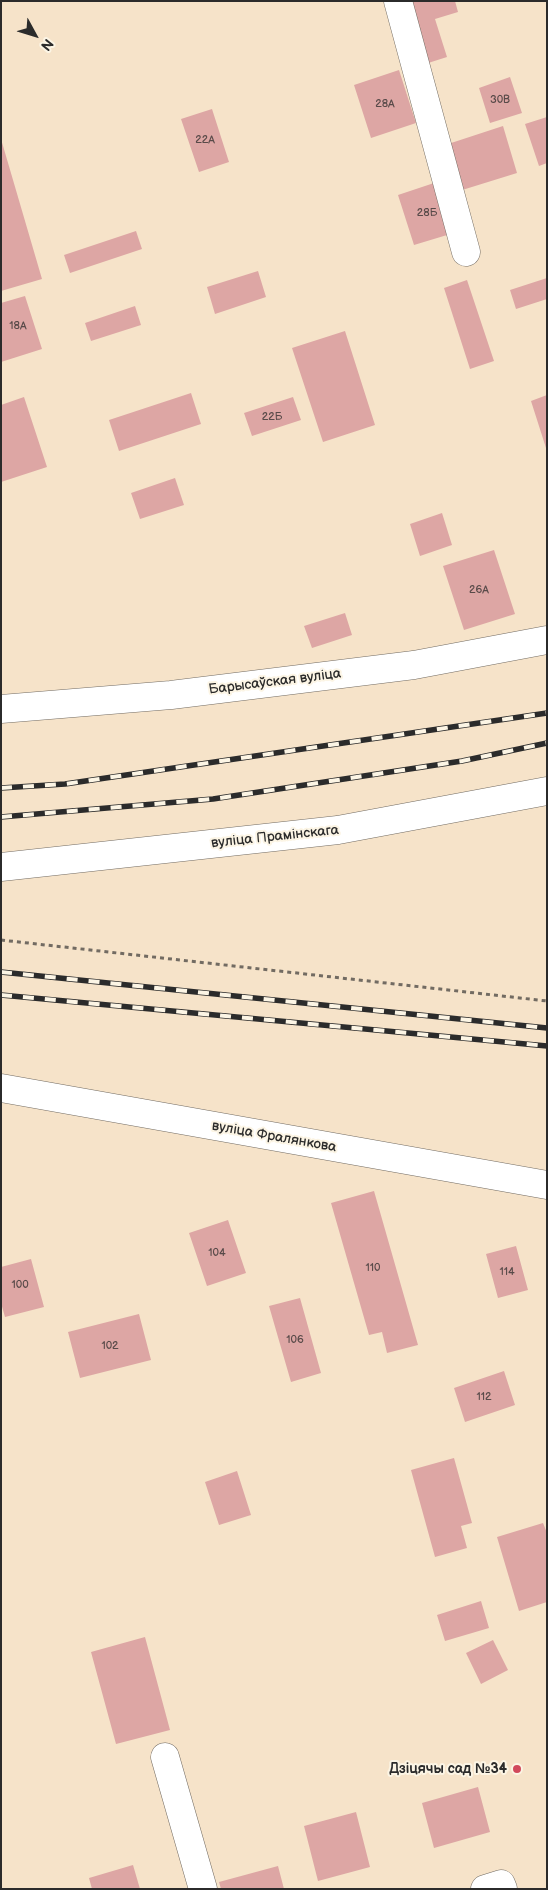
<!DOCTYPE html>
<html>
<head>
<meta charset="utf-8">
<style>
	body { margin:0 }
	#map { position:relative; width:548px; height:1890px; overflow:hidden; background:#f6e3c9; font-family:"Balsamiq Sans",sans-serif }
	canvas { display:block }
	.frame { position:absolute; inset:0; border:2px solid #2b2b2b; pointer-events:none }
	.north { position:absolute; left:10px; top:10px; width:50px; height:50px; -webkit-text-stroke:4px #fcf5e5; paint-order:stroke; rotate:129deg; font-size:14px; font-weight:700; line-height:20px; text-align:center; color:#2b2b2b }
	.north::after { content:''; display:block; margin:auto; width:18px; height:22px; background:#2b2b2b; clip-path:polygon(50% 0,100% 100%,50% 72%,0 100%) }
</style>
</head>
<body>
<div id="map">
<canvas width="548" height="1890"></canvas>
<div class="frame"></div>
<div class="north">N</div>
</div>
<script>
const ctx = document.querySelector('canvas').getContext('2d');
ctx.lineJoin = 'round';
function paint(path, color) { ctx.fillStyle = color; ctx.fill(path, 'evenodd'); }
const poly = rows => new Path2D(rows.map(r => 'M' + r).join(''));
function strokePath(path, color, width, dash) { ctx.strokeStyle = color; ctx.lineWidth = width; ctx.lineCap = dash ? 'butt' : 'round'; ctx.setLineDash(dash || []); ctx.stroke(path); }
function write(font, color, halo, rows, align = 'center') {
  ctx.font = font + ' "Balsamiq Sans",sans-serif'; ctx.lineWidth = 4; ctx.setLineDash([]); ctx.textBaseline = 'middle'; ctx.strokeStyle = halo; ctx.fillStyle = color; for (const [text, x, y, turn = 0] of rows) {
    ctx.save(); ctx.translate(x, y); ctx.rotate((+turn || 0) * Math.PI / 180); ctx.textAlign = isNaN(turn) ? turn : align; if (halo) ctx.strokeText(text, 0, 0); ctx.fillText(text, 0, 0); ctx.restore();
  }
}
paint(poly([
	[406,1,455,1,458,12,435,19,447,57,425,64],
	[399,70,416,123,371,138,354,85],
	[510,77,522,113,490,123,479,88],
	[212,109,229,162,199,172,181,119],
	[547,117,547,163,539,166,525,124],
	[503,126,517,173,459,191,445,145],
	[1,139,42,279,1,291],
	[440,181,457,232,414,245,398,195],
	[136,231,142,249,70,273,64,255],
	[258,271,266,297,215,314,207,287],
	[547,278,547,299,516,309,510,290],
	[467,280,494,361,470,369,444,288],
	[25,296,42,349,1,362,1,303],
	[135,306,141,325,91,341,85,323],
	[345,331,375,425,323,442,292,348],
	[191,393,201,424,119,451,109,420],
	[547,395,547,448,546,448,531,401],
	[24,397,47,467,1,482,1,405],
	[293,397,301,420,252,436,244,413],
	[175,478,184,505,140,519,131,493],
	[442,513,452,545,420,556,410,524],
	[494,550,515,614,464,630,443,566],
	[345,613,352,635,312,648,304,626],
	[374,1191,418,1345,387,1353,382,1332,369,1335,331,1203],
	[228,1220,246,1273,207,1286,189,1233],
	[516,1246,528,1290,498,1298,486,1254],
	[31,1259,44,1307,5,1317,1,1303,1,1267],
	[300,1298,321,1373,291,1382,269,1306],
	[139,1314,151,1360,80,1378,68,1332],
	[504,1371,515,1405,465,1422,454,1388],
	[454,1458,472,1523,461,1526,467,1548,435,1557,411,1470],
	[237,1471,251,1515,219,1525,205,1482],
	[543,1523,547,1533,547,1602,519,1611,497,1537],
	[481,1601,489,1628,445,1641,437,1615],
	[145,1637,170,1730,116,1744,91,1652],
	[493,1640,508,1670,481,1684,466,1653],
	[478,1787,490,1832,434,1848,422,1803],
	[356,1812,370,1867,318,1881,304,1826],
	[133,1865,140,1889,92,1889,89,1878],
	[278,1866,284,1889,221,1889,219,1882]
]), '#dda6a4');
const minor = poly([
	[398,1,466,252],
	[1,709,171,695,414,665,547,640],
	[1,867,338,830,547,791],
	[1,1088,547,1185],
	[165,1757,203,1889],
	[485,1889,501,1884,503,1889]
]);
strokePath(minor, '#726b62', 29);
strokePath(poly([
	[1,940,547,1001]
]), '#726b62', 3, [4, 4]);
strokePath(minor, '#fff', 28);
const rail = poly([
	[1,788,65,784,547,713],
	[1,817,213,799,462,761,547,743],
	[1,972,547,1028],
	[1,995,547,1046]
]);
strokePath(rail, '#2b2b2b', 5.5);
strokePath(rail, '#fcf5e5', 4, [11]);
for (const [x, y, r, color] of [
	[517,1769,5,"#d1495b"]
]) { const dot = new Path2D(); dot.arc(x, y, r, 0, 2 * Math.PI); ctx.fillStyle = color; ctx.fill(dot); strokePath(dot, '#fcf5e5', 2); }
write('11px', '#584a49', null, [
	["30В",500,100],
	["28А",385,104],
	["22А",205,140],
	["28Б",427,213],
	["18А",18,326],
	["22Б",272,417],
	["26А",479,590],
	["104",217,1253],
	["110",373,1268],
	["114",507,1272],
	["100",20,1285],
	["106",295,1340],
	["102",110,1346],
	["112",484,1397]
]);
write('14px', '#2b2b2b', '#fcf5e5', [
	["Барысаўская вуліца",275,682,-7],
	["вуліца Прамінскага",275,837,-6],
	["вуліца Фралянкова",274,1137,10]
]);
write('bold 14px', '#2b2b2b', '#fcf5e5', [
	["Дзіцячы сад №34",507,1769]
], 'right');
</script>
</body>
</html>
